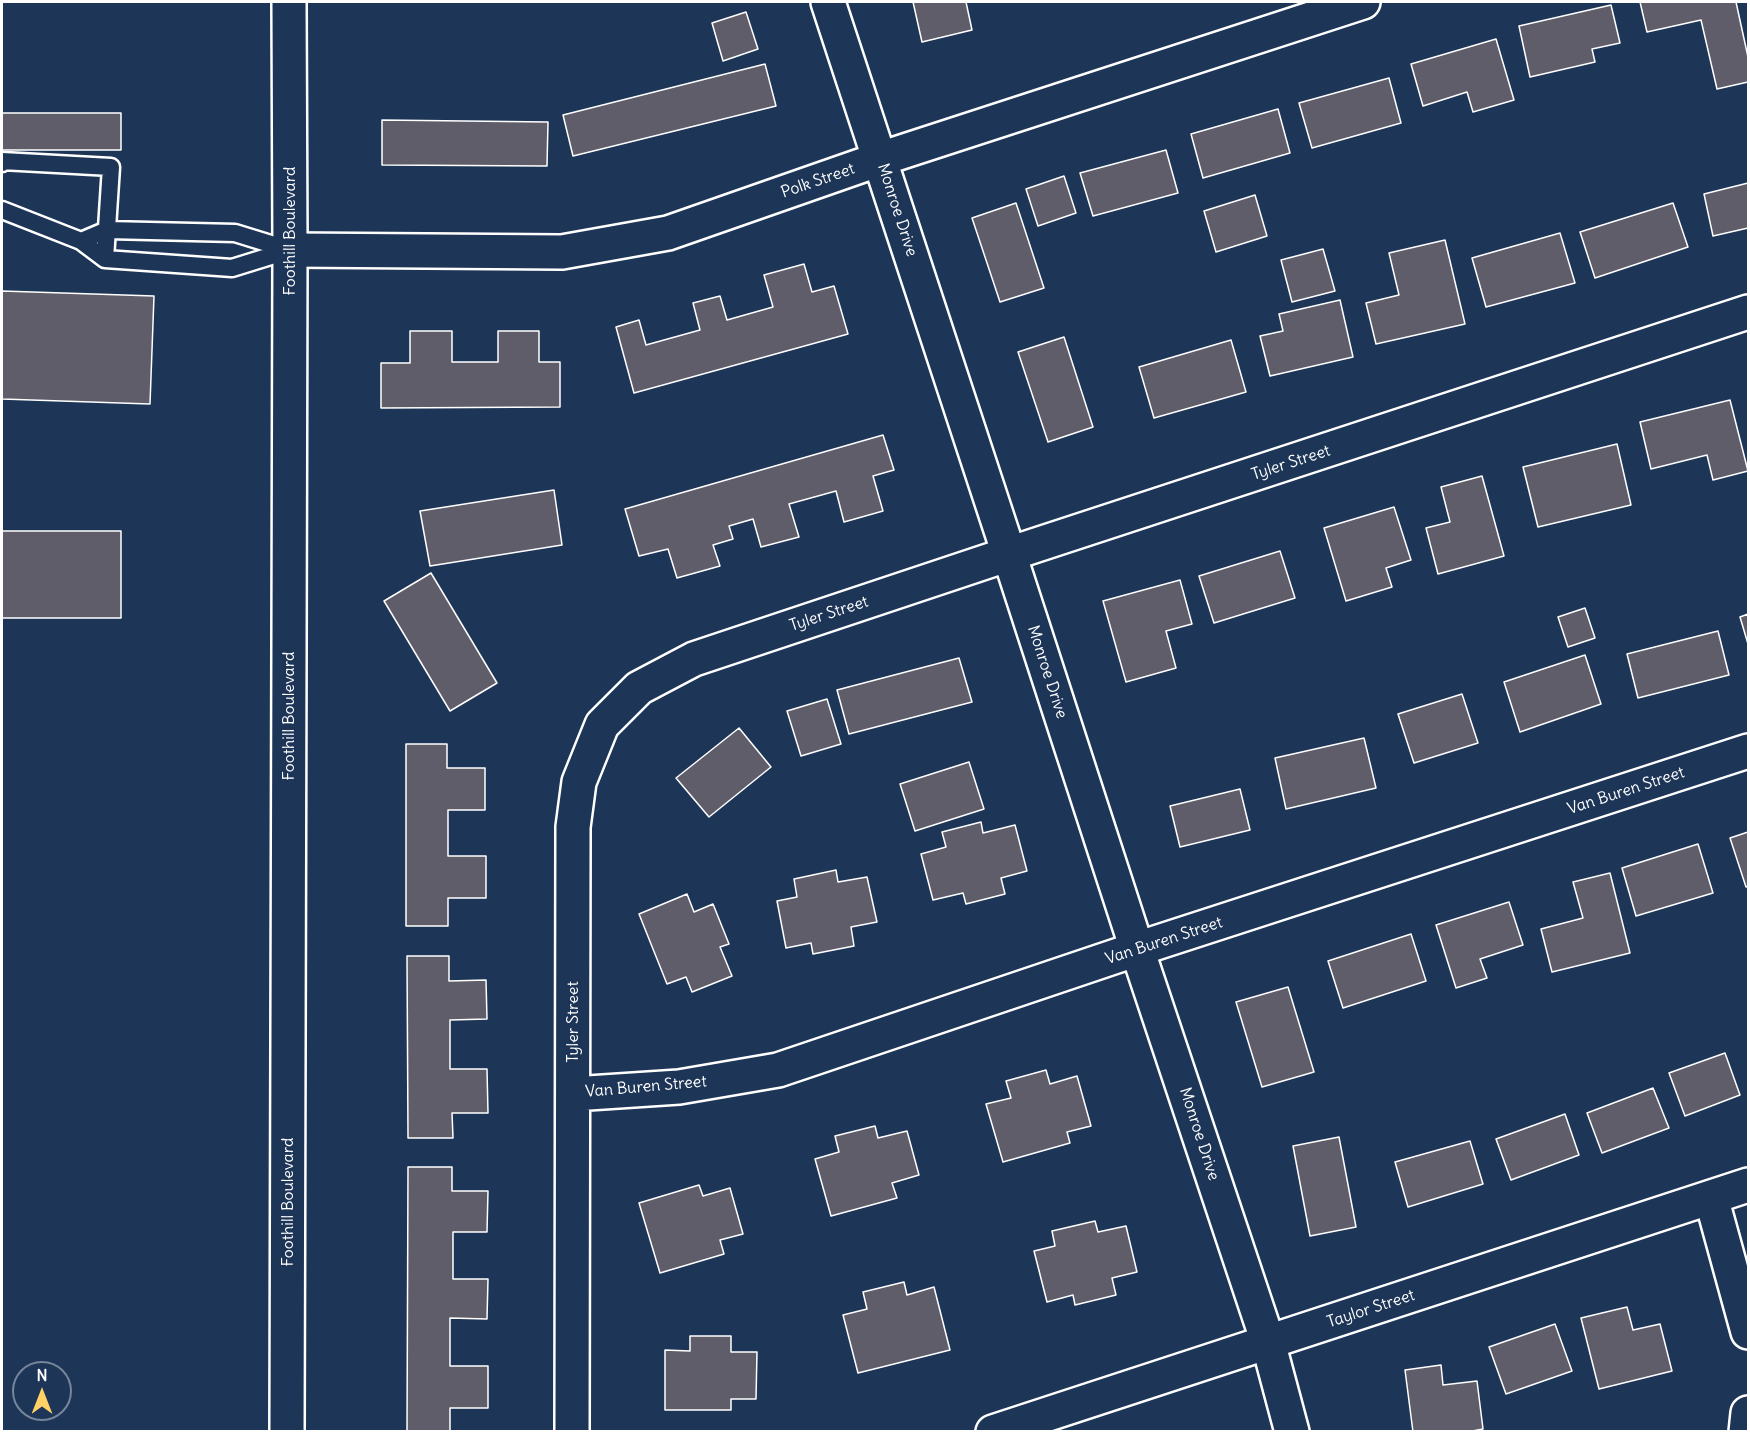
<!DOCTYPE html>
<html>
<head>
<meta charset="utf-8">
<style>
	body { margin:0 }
	#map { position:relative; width:1750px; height:1433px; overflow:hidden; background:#1d3557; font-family:Delius,sans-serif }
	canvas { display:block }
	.frame { position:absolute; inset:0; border:3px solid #fff; pointer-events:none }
	.north { position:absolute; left:12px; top:1361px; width:60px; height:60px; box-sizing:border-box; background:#1d3557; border:2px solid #77869a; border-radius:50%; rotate:0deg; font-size:16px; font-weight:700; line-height:24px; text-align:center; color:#fff }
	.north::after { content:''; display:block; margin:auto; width:21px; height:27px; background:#ffd166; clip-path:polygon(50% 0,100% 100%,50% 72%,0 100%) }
</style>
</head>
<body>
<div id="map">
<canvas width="1750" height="1433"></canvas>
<div class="frame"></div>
<div class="north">N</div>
</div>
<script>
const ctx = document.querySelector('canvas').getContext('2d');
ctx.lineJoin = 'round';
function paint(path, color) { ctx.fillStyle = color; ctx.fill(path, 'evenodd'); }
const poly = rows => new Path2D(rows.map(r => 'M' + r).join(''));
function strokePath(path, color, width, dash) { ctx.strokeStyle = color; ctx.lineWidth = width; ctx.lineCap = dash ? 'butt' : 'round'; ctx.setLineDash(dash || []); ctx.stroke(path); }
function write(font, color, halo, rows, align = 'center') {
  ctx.font = font + ' Delius,sans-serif'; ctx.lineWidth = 4.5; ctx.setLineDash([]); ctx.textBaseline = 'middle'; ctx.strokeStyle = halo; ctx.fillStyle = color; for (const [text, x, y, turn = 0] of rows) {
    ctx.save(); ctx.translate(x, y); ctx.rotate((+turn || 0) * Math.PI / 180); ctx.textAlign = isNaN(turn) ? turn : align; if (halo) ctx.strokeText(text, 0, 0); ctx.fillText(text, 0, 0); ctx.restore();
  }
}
const building = poly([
	[913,2,966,2,972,30,922,42,913,2],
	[1640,2,1736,2,1748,57,1748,82,1717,89,1701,20,1647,32,1640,2],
	[1611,5,1620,43,1592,49,1595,62,1530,77,1519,26,1611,5],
	[746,12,758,49,723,61,712,23,746,12],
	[1496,39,1514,100,1473,112,1467,92,1423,106,1411,64,1496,39],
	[765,64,776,106,573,156,563,115,765,64],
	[1389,78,1401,123,1312,148,1299,103,1389,78],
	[1278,109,1290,153,1203,178,1191,134,1278,109],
	[2,113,121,113,121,150,2,150,2,113],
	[382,120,548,122,547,166,382,165,382,120],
	[1166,150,1178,193,1093,216,1080,173,1166,150],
	[1064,176,1076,213,1038,226,1026,189,1064,176],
	[1748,183,1748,228,1713,236,1704,194,1748,183],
	[1255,195,1267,236,1216,252,1204,211,1255,195],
	[1016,203,1044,288,1000,302,972,218,1016,203],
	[1673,203,1688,247,1595,278,1580,232,1673,203],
	[1560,233,1575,283,1486,307,1472,258,1560,233],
	[1445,240,1465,324,1376,344,1366,303,1399,295,1389,253,1445,240],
	[1323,249,1335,291,1292,302,1281,260,1323,249],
	[804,264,812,292,834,286,848,334,634,393,616,327,639,320,646,345,700,330,693,303,720,296,727,320,773,307,764,275,804,264],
	[2,291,154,296,150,404,2,399,2,291],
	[1340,300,1353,357,1270,376,1260,336,1283,331,1279,314,1340,300],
	[410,331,452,331,452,362,498,362,498,331,539,331,539,362,560,362,560,407,381,408,381,363,410,363,410,331],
	[1064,337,1093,427,1048,442,1018,352,1064,337],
	[1231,340,1246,392,1154,418,1139,367,1231,340],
	[1730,400,1748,471,1713,480,1707,455,1651,469,1640,422,1730,400],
	[883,435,894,470,873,476,883,511,844,522,836,491,789,504,799,537,761,547,753,519,729,526,733,539,713,545,720,566,677,578,668,549,639,556,625,509,883,435],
	[1617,444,1631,505,1538,527,1523,467,1617,444],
	[1482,476,1504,556,1438,574,1426,528,1450,522,1441,487,1482,476],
	[554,490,562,545,430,566,420,511,554,490],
	[1394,507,1411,560,1386,568,1392,587,1346,601,1324,528,1394,507],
	[2,531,121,531,121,618,2,618,2,531],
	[1280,551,1295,598,1214,623,1199,576,1280,551],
	[431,573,497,683,450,711,384,601,431,573],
	[1180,580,1192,624,1166,631,1176,668,1126,682,1103,601,1180,580],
	[1585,608,1595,638,1568,647,1558,617,1585,608],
	[1748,614,1748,644,1740,617,1748,614],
	[1718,631,1729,675,1638,698,1627,654,1718,631],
	[1585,655,1601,704,1520,732,1504,682,1585,655],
	[959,658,972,702,849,734,837,690,959,658],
	[1462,694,1478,743,1414,763,1398,714,1462,694],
	[827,699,841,744,801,756,787,711,827,699],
	[739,728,771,767,709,817,676,778,739,728],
	[1364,738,1376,788,1286,809,1275,758,1364,738],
	[406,744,447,744,447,768,485,768,485,810,448,810,448,856,486,856,486,898,448,898,448,926,406,926,406,744],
	[969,762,984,809,915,831,900,784,969,762],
	[1240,789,1250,830,1180,847,1170,806,1240,789],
	[981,822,983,833,1015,825,1027,871,1001,878,1005,894,966,904,963,893,933,900,921,854,946,847,942,832,981,822],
	[1748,832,1748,886,1746,887,1730,838,1748,832],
	[1698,844,1713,893,1636,916,1622,868,1698,844],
	[836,870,838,882,867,877,877,922,851,927,854,946,813,954,811,943,786,948,777,901,797,897,794,879,836,870],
	[1610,873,1630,953,1552,972,1541,929,1583,918,1573,882,1610,873],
	[687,894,694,912,713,904,729,944,720,947,732,976,692,992,686,977,667,984,639,914,687,894],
	[1509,902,1523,945,1480,959,1487,978,1456,988,1436,925,1509,902],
	[1411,934,1426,981,1343,1008,1328,961,1411,934],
	[407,956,449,956,449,981,486,980,487,1019,450,1020,450,1069,487,1069,488,1113,452,1113,453,1138,408,1138,407,956],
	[1288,987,1314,1072,1262,1087,1236,1002,1288,987],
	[1725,1053,1740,1095,1685,1116,1669,1073,1725,1053],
	[1046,1070,1050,1084,1077,1076,1091,1126,1067,1132,1070,1143,1003,1162,986,1104,1011,1098,1006,1081,1046,1070],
	[1653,1088,1669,1128,1602,1153,1587,1113,1653,1088],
	[1565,1114,1579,1155,1511,1180,1496,1139,1565,1114],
	[875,1126,878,1138,907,1131,919,1175,892,1183,897,1198,831,1216,815,1159,839,1152,835,1136,875,1126],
	[1339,1137,1356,1227,1310,1236,1293,1146,1339,1137],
	[1470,1141,1483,1184,1408,1207,1395,1162,1470,1141],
	[408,1167,452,1167,452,1191,488,1191,487,1232,453,1232,453,1279,488,1279,487,1319,450,1318,450,1366,488,1366,488,1408,450,1408,450,1432,407,1432,408,1167],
	[699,1185,703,1196,730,1188,743,1234,720,1240,724,1254,660,1273,639,1203,699,1185],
	[1095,1221,1098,1232,1126,1226,1137,1272,1112,1278,1116,1295,1075,1305,1073,1295,1047,1302,1034,1251,1055,1246,1052,1231,1095,1221],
	[904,1282,907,1295,934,1287,950,1350,858,1373,843,1315,867,1309,863,1292,904,1282],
	[1627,1307,1633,1330,1660,1324,1672,1371,1599,1389,1581,1318,1627,1307],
	[1555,1324,1572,1371,1506,1394,1489,1347,1555,1324],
	[690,1336,731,1336,731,1352,757,1352,756,1399,731,1399,731,1410,665,1410,665,1350,690,1351,690,1336],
	[1441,1365,1443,1385,1477,1381,1483,1429,1467,1432,1413,1432,1405,1370,1441,1365]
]);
paint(building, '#605d6b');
strokePath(building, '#fff', 1.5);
const lane = poly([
	[2,163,2,161,111,167,105,259],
	[2,210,81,241,105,259,232,268,290,250],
	[81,241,107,230,235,233,290,250]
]);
const street = poly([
	[828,2,1009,554,1137,949,1268,1342,1292,1432],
	[290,250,562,252,668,233,880,159,1363,2],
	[573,1094,679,1087,778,1070,1137,949,1748,751],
	[1711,1197,1748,1332],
	[572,1432,573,827,579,782,602,725,639,688,694,659,1009,554,1748,312],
	[993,1432,1748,1185],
	[1746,1432,1748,1413]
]);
const secondary = poly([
	[287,1432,290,250,289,2]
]);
strokePath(lane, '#fff', 21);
strokePath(street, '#fff', 38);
strokePath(secondary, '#fff', 38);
strokePath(lane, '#1d3557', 16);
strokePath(street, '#1d3557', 33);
strokePath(secondary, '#1d3557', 33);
write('16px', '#fff', '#1d3557', [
	["Polk Street",818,181,-19],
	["Monroe Drive",897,210,72],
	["Foothill Boulevard",290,231,-90],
	["Tyler Street",1291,463,-18],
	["Tyler Street",829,614,-18],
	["Monroe Drive",1047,672,72],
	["Foothill Boulevard",289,716,-90],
	["Van Buren Street",1626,791,-18],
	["Van Buren Street",1164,941,-18],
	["Tyler Street",573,1022,-90],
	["Van Buren Street",646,1087,-5],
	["Monroe Drive",1199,1134,72],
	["Foothill Boulevard",288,1202,-90],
	["Taylor Street",1371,1309,-18]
]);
</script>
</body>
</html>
